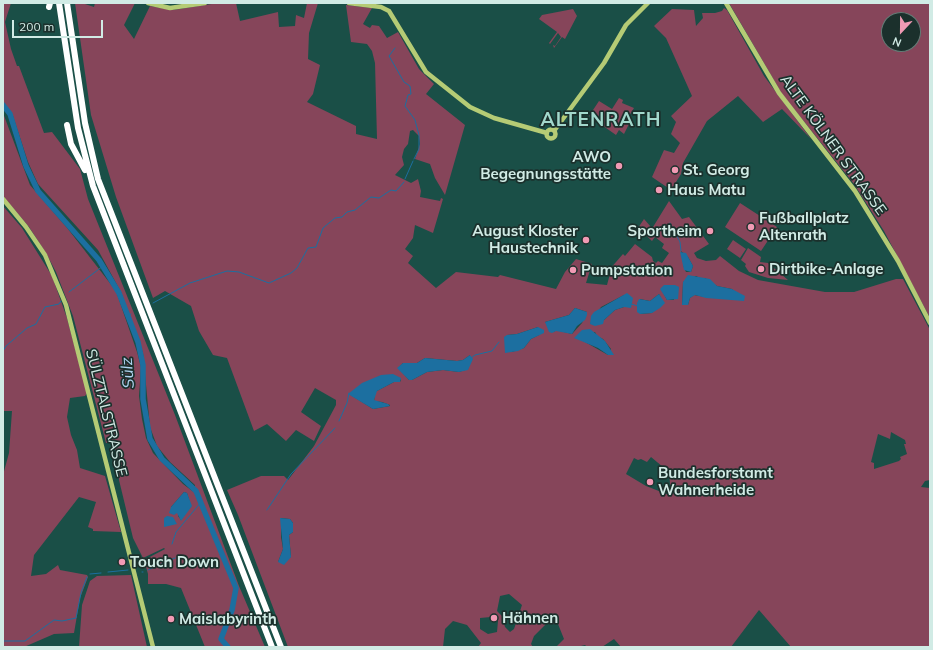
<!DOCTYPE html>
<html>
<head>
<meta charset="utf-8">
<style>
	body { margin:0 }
	#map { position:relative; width:933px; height:650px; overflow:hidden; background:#1a4f47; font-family:Mulish,sans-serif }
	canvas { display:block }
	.frame { position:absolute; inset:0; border:4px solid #d1ebe5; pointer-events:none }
	.north { position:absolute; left:881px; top:12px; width:40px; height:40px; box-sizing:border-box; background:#1b302c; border:1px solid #647b76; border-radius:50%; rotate:202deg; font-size:11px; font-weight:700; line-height:16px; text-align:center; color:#d1ebe5 }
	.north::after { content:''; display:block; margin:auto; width:14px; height:18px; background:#f19ab4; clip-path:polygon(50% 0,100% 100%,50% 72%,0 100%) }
	.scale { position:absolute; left:12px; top:20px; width:91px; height:18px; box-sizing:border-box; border:2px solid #d1ebe5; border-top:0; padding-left:5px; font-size:12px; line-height:14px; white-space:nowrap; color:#d1ebe5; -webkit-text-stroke:3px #1b302c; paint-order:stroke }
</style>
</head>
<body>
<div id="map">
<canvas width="933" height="650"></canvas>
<div class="frame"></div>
<div class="north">N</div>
<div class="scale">200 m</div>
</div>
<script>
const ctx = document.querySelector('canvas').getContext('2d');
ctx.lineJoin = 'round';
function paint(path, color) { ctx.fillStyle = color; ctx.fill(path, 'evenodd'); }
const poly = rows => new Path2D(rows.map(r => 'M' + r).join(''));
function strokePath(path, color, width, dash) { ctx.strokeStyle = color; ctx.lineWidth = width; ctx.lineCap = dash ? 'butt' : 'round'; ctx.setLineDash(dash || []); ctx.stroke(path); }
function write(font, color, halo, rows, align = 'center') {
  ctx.font = font + ' Mulish,sans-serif'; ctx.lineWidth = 3.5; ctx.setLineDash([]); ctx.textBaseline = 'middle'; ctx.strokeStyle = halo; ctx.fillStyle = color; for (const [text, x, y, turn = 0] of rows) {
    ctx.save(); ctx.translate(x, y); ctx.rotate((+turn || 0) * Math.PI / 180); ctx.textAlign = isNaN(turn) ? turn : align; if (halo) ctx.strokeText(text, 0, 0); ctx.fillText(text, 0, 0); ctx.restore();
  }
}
paint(poly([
	[3,3,11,3,5,22,11,49,17,66,19,66,44,133,52,132,80,169,88,199,175,415,239,586,265,647,205,647,181,588,166,584,148,584,148,574,144,560,165,549,164,548,143,558,133,538,119,480,114,442,106,443,73,316,56,272,46,253,29,227,3,196,3,113,30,185,68,229,116,291,137,352,141,367,139,396,142,419,146,438,153,453,183,484,195,493,195,485,170,462,157,446,150,427,143,353,121,292,98,250,38,184,28,162,13,116,3,102,3,69,12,67,3,69],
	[184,492,187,493,191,506,181,520,178,516,179,514,171,507],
	[75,3,82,3,94,7,95,3,135,3,124,25,134,39,150,6,173,10,218,3,236,3,240,21,278,12,279,27,295,26,296,15,304,18,307,3,318,3,309,33,308,59,320,65,313,94,307,102,356,126,356,134,377,139,375,63,372,51,367,44,351,42,346,5,372,8,363,24,370,28,372,25,379,26,387,38,398,32,419,69,434,84,426,94,465,125,445,195,435,178,430,164,415,159,420,144,419,136,413,130,410,131,408,144,404,149,402,157,404,165,395,175,411,183,418,179,421,191,420,197,440,201,441,198,443,199,433,233,415,225,413,238,405,249,413,256,408,263,436,288,456,272,498,277,500,275,556,289,565,272,576,259,592,264,586,283,607,285,611,270,609,270,623,254,625,256,635,244,652,257,653,261,656,263,658,261,662,263,669,253,662,248,664,244,655,237,652,241,638,228,644,219,651,227,653,227,669,201,682,219,689,217,709,244,694,253,697,258,706,261,716,260,720,256,739,271,758,280,825,292,854,292,896,279,903,279,930,330,930,480,925,481,921,487,930,488,930,647,791,647,759,610,731,647,621,647,614,639,602,647,587,647,585,645,577,647,556,647,564,639,558,624,546,624,534,636,531,644,533,647,478,647,481,643,467,625,453,621,445,629,443,647,288,647,238,515,227,490,261,476,284,476,288,480,314,446,336,405,336,400,315,388,301,412,321,426,314,441,296,430,286,441,267,424,254,431,227,358,213,355,199,331,191,306,165,291,153,298,116,197,91,115],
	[681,251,688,257,693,266,691,272,686,272,684,268],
	[696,276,702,279,705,278,717,286,732,289,736,293,711,298,694,295,690,298,688,305,682,305,683,282],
	[668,285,671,286,674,300,667,300,661,289],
	[659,294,661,298,652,313,640,314,640,299,650,301],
	[624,295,627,306,615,310,604,320,590,324,601,307],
	[575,308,587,312,582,323,572,334,556,330,554,332,545,322,569,315],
	[538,327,539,335,531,339,524,348,512,352,507,335,517,334],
	[595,332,597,336,603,339,611,349,608,355,578,338],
	[470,355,468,369,459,372,443,370,427,372,412,380,409,380,398,368,403,363,417,363,425,358,457,361,463,360],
	[383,376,395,376,401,380,400,382,394,382,375,392,374,401,382,402,390,405,390,406,373,409,349,394],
	[891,432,905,440,906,444,904,444,907,454,900,457,901,459,899,461,874,469,874,463,871,462,878,434,890,439],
	[651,457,669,472,670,484,672,488,669,495,646,486,626,474,634,458,638,460,641,459,647,462],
	[281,518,290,519,293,523,293,532,289,535,291,557,278,562,283,549,281,537],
	[509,594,522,605,514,629,510,632,505,627,502,616,497,611,500,596],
	[491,617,498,621,497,632,488,634,480,629,480,618],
	[729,3,930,3,930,318,884,231,854,184,782,94],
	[889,20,913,20,913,44,889,44],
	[724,8,727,10,764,76,811,139,782,109,763,122,738,96,707,121,683,163,681,174,671,190,652,177,664,150,674,153,680,143,671,134,676,122,671,116,692,96,666,38,654,26,672,9,694,10,696,26,703,18,702,13,715,13,722,11],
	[573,9,577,16,565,39,562,37,554,48,553,45,555,46,561,37,558,33,550,44,549,43,557,32,539,19,542,15],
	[619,98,623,100,622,103,634,108,629,116,632,118,624,134,619,130,616,135,589,116,599,101,612,109],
	[740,203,777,227,761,251,725,227],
	[3,206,22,228,52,276,67,318,87,393,85,396,70,398,67,417,71,435,77,450,80,468,105,476,121,532,93,531,93,529,88,527,96,502,79,497,34,555,31,576,46,574,58,565,60,570,87,575,88,577,80,598,74,633,54,634,24,647,3,647,3,475,9,453,12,411,3,411],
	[733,240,746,249,740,258,727,249],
	[748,248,761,257,760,262,768,263,788,280,768,278,749,272,745,266,746,264,741,260],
	[131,575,147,647,79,647,82,605,90,581,97,576]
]), '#86455a');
paint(poly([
	[680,252,686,253,693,266,691,272,684,270],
	[688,275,710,279,717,286,732,289,745,296,744,301,706,298,695,295,690,298,688,305,682,305,683,282],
	[664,285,675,285,679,287,678,299,667,300,660,289],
	[627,293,633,298,631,308,624,307,615,310,604,320,603,324,595,326,590,324,591,316,594,312],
	[659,294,665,303,660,308,652,313,640,314,637,312,637,303,639,299,650,301],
	[575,308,587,312,587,315,585,320,577,326,572,334,556,331,552,333,549,332,545,322,569,315],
	[538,327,544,330,544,333,531,339,524,348,518,351,505,353,504,337,507,335,517,334],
	[590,329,605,341,614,355,608,355,598,348,574,338,582,330],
	[470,355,473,359,468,370,459,372,443,370,427,372,412,380,409,380,397,368,403,363,417,363,425,358,457,361,463,360],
	[393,374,401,378,400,382,394,382,377,391,374,400,388,404,390,406,373,409,348,394,362,383,381,375],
	[184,492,187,493,192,506,181,521,177,513,174,515,169,513,171,507],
	[167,516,173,517,177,524,164,527,164,518],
	[280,518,290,519,293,523,293,532,289,535,291,557,284,565,278,562,283,549]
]), '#1c6fa0');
strokePath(poly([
	[395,48,389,56,404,82,410,86,411,94,408,95,405,106,415,120,419,135,419,149,414,159],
	[3,109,5,107],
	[405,179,413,161],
	[670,223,680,242,681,251],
	[69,292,103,266],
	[153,303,190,283,227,271,239,272,269,283,291,273,297,268,308,248,316,247,323,228,335,218,342,217,347,212,355,210,371,197,379,198,391,190,396,191,404,182],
	[631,304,638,306],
	[128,316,131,314],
	[3,351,6,346,27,328,36,324,45,307,59,304,61,301],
	[471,358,475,355,492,351,499,342],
	[339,421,347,403,349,393],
	[267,510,291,474,335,428],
	[172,544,176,532,202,501],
	[148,570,175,558],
	[108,572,128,570],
	[142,572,143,572],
	[90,574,101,573],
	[3,641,25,641,54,620,62,621,76,618,81,593,87,577]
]), '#1c6fa0', 1);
strokePath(poly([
	[3,105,10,114,26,166,38,191,99,260,119,293,138,342,143,365,143,399,150,439,162,459,196,491,236,588,232,610,221,639,228,647]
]), '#1c6fa0', 5.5);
strokePath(poly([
	[148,3,170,8,205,3],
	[349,3,381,7,389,11,426,72,470,107,494,118,547,133],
	[726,3,779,93,855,191,898,261,930,323],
	'546.5 134a4.5 4.5 0 1 1 9 0a4.5 4.5 0 1 1-9 0Z',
	[554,131,604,63,626,25,648,3],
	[3,199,26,227,45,255,66,305,153,647]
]), '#b5cb75', 4.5);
strokePath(poly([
	[59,3,78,128,93,186,272,647],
	[67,3,85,123,98,179,281,647],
	[49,7,50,3],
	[67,125,71,144,85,170]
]), '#fff', 6);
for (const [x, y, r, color] of [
	[619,166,4,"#f19ab4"],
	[675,170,4,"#f19ab4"],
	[659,190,4,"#f19ab4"],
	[751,227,4,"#f19ab4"],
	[710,231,4,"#f19ab4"],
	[586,240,4,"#f19ab4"],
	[761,269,4,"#f19ab4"],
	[573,270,4,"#f19ab4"],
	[650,482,4,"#f19ab4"],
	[122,562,4,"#f19ab4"],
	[494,618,4,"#f19ab4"],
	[171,619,4,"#f19ab4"]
]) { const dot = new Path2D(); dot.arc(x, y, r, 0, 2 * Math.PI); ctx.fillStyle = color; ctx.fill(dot); strokePath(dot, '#1b302c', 1.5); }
write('15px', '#d1ebe5', '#1b302c', [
	["ALTE KÖLNER STRASSE",833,145,54],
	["SÜLZTALSTRASSE",106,413,76]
]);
write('bold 15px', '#d1ebe5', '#1b302c', [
	["AWO",611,157,"right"],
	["Begegnungsstätte",611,174,"right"],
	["St. Georg",683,170],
	["Haus Matu",667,190],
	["Fußballplatz",759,218],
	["Altenrath",759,235],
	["August Kloster",578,231,"right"],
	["Haustechnik",578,248,"right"],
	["Sportheim",702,231,"right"],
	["Dirtbike-Anlage",769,269],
	["Pumpstation",581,270],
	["Bundesforstamt",658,473],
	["Wahnerheide",658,490],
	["Touch Down",130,562],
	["Hähnen",502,618],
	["Maislabyrinth",179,619]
], 'left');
write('italic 16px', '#aed3ef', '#1b302c', [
	["Sülz",128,373,-94]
]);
ctx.letterSpacing = '1px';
write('bold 19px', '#a2d8cc', '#1b302c', [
	["ALTENRATH",601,120]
]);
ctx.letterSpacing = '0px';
</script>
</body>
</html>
